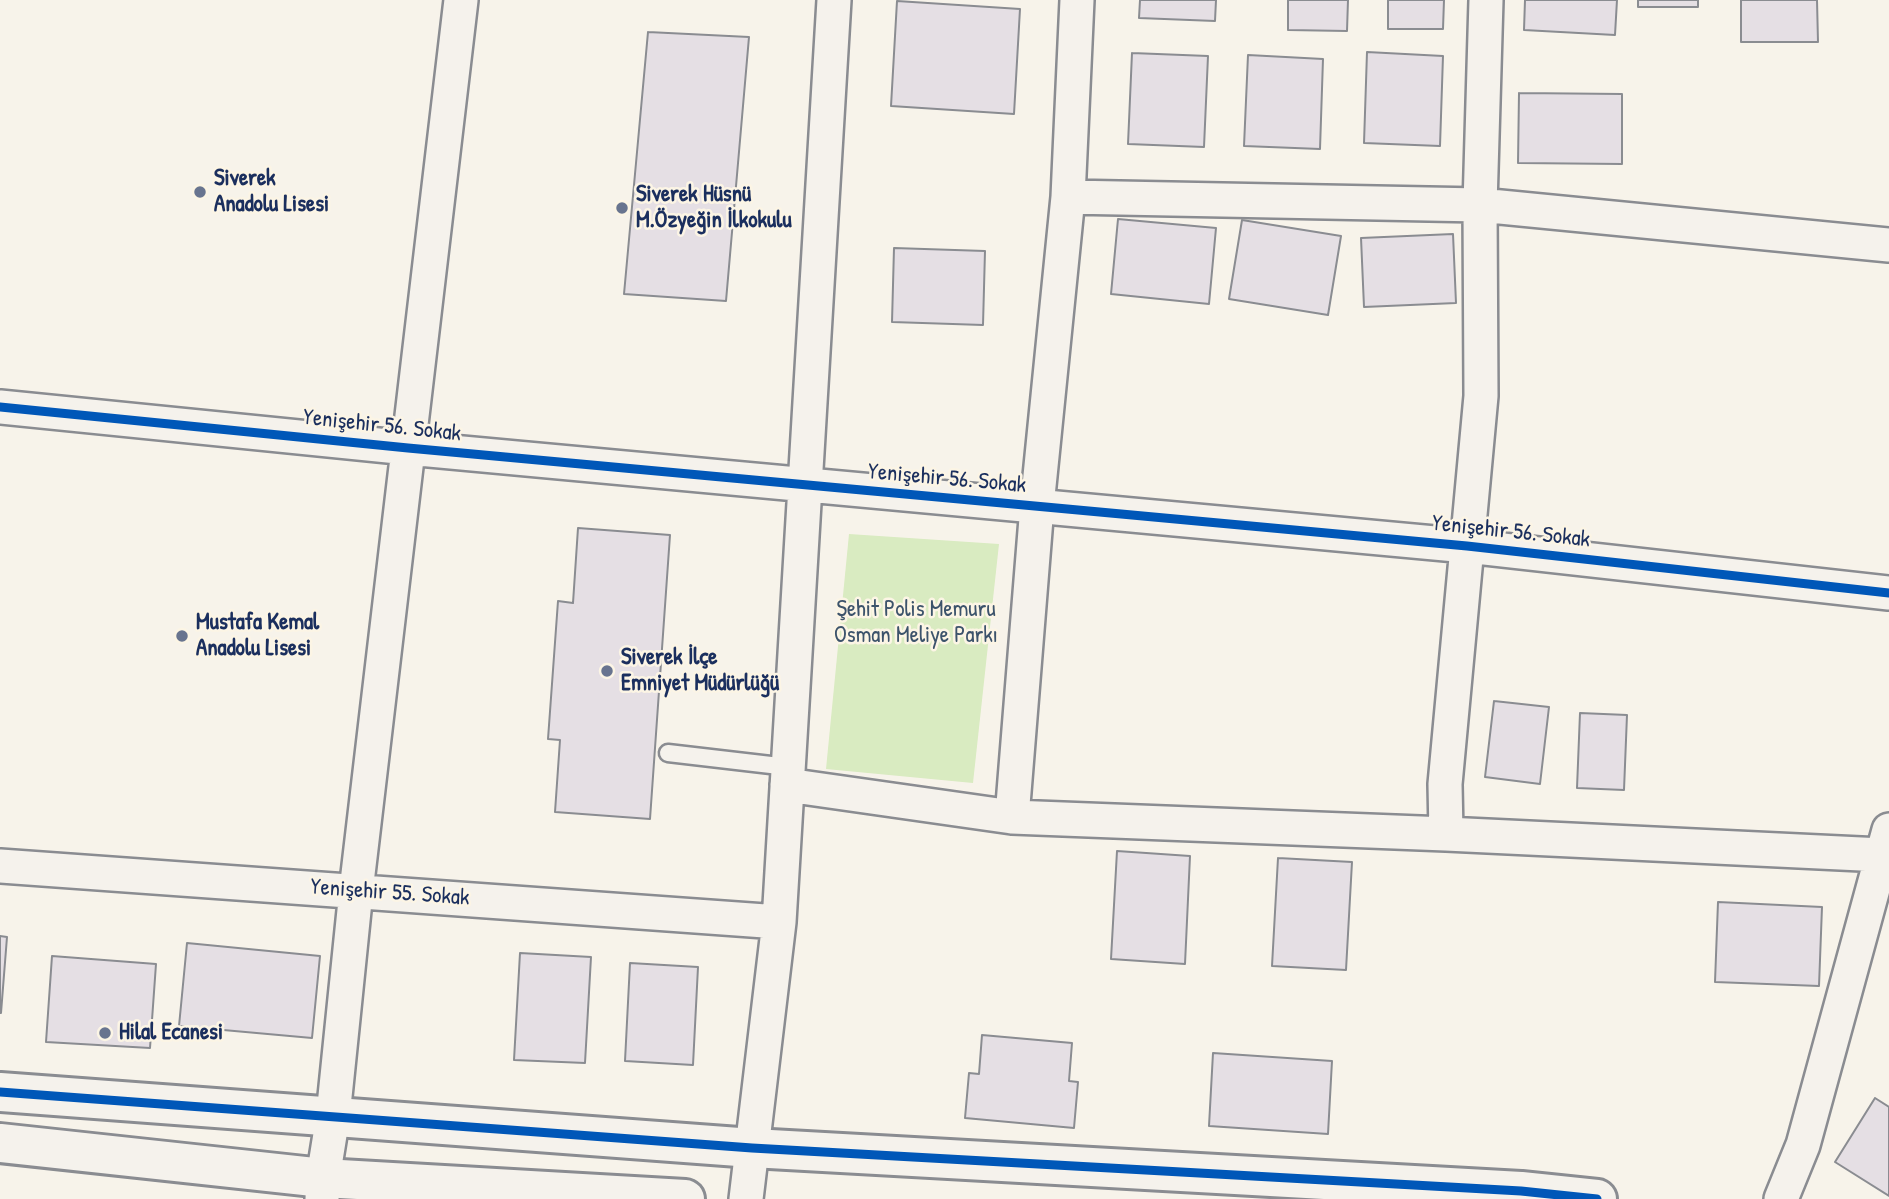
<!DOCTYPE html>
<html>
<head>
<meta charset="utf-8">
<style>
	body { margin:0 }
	canvas { display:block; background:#f7f3ea }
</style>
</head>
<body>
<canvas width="1889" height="1199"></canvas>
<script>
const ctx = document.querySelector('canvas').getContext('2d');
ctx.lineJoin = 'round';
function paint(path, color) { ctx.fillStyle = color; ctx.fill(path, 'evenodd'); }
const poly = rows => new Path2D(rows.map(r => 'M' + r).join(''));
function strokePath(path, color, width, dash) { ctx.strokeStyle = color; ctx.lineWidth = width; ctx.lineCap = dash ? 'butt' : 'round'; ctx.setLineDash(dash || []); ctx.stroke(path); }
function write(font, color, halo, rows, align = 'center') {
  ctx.font = font + ' "Patrick Hand",sans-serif'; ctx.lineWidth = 5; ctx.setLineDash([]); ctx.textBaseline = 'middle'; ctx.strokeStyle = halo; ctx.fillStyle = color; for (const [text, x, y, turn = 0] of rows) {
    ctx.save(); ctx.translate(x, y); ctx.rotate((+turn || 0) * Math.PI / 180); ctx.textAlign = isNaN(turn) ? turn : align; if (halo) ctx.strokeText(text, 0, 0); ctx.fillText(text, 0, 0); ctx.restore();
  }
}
paint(poly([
	[849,534,999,544,973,783,826,769]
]), '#d9ebc1');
const building = poly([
	[1140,0,1216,0,1215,21,1139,18,1140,0],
	[1288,0,1348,0,1347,31,1288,30,1288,0],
	[1388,0,1444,0,1443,29,1388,29,1388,0],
	[1525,0,1617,0,1615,35,1524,30,1525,0],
	[1638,0,1698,0,1698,7,1638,7,1638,0],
	[1741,0,1817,0,1818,42,1741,42,1741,0],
	[897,1,1020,9,1014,114,891,106,897,1],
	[648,32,749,37,726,301,624,294,648,32],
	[1367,52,1443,56,1440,146,1364,143,1367,52],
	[1132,53,1208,56,1204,147,1128,144,1132,53],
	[1248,55,1323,59,1320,149,1244,146,1248,55],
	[1519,93,1622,94,1622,164,1518,163,1519,93],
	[1118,219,1216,228,1209,304,1111,294,1118,219],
	[1242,220,1341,236,1328,315,1229,299,1242,220],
	[1453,234,1456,303,1364,307,1361,238,1453,234],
	[894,248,985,251,983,325,892,322,894,248],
	[578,528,670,535,650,819,555,812,560,740,548,739,558,601,573,603,578,528],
	[1494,701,1549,707,1540,784,1485,777,1494,701],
	[1580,713,1627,715,1624,790,1577,788,1580,713],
	[1117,851,1190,856,1185,964,1111,959,1117,851],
	[1278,858,1352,862,1346,970,1272,966,1278,858],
	[1718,902,1822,907,1819,986,1715,982,1718,902],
	[0,936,7,937,1,1013,0,1013,0,936],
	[187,943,320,956,312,1038,179,1026,187,943],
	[520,953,591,957,585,1063,514,1060,520,953],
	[52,956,156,964,150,1048,46,1042,52,956],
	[630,963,698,967,693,1065,625,1061,630,963],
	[982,1035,1072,1043,1069,1081,1078,1082,1074,1128,965,1118,969,1073,979,1074,982,1035],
	[1213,1053,1332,1061,1328,1134,1209,1126,1213,1053],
	[1875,1098,1889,1107,1889,1196,1835,1162,1875,1098]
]);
paint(building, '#e5dfe4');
strokePath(building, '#8a8c91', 2);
const lane = poly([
	[668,753,788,767]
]);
const street = poly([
	[1068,197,1480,205,1889,245],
	[0,407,408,448,1467,546,1889,593],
	[787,785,1012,817,1446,834,1882,855,1889,860],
	[1012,817,1037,506,1068,197,1077,0],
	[1446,834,1445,784,1481,396,1480,205,1486,0],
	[0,866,779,922],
	[322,1199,323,1178,333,1116,356,891,461,0],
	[746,1199,779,922,834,0],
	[1781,1199,1803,1145,1889,830]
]);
const secondary = poly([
	[0,1092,752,1148,1521,1191,1597,1199],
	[0,1143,323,1178,685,1199]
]);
strokePath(lane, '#8a8c91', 21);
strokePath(street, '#8a8c91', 38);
strokePath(secondary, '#8a8c91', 44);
strokePath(lane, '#f5f2ec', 16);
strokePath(street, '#f5f2ec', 33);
strokePath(secondary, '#f5f2ec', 38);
strokePath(poly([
	[0,407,408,448,1467,546,1889,593],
	[0,1092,752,1148,1521,1191,1597,1199]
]), '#0057b8', 9);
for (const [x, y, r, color] of [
	[200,192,7,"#68748f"],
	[622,208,7,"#68748f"],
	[182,636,7,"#68748f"],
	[607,671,7,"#68748f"],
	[105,1033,7,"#68748f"]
]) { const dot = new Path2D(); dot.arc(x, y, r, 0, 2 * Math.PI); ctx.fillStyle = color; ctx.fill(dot); strokePath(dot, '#fcf5e5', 2.5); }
write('bold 23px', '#1b2f5e', '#fcf5e5', [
	["Siverek",214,179],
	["Anadolu Lisesi",214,205],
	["Siverek Hüsnü",636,195],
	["M.Özyeğin İlkokulu",636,221],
	["Mustafa Kemal",196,623],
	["Anadolu Lisesi",196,649],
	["Siverek İlçe",621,658],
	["Emniyet Müdürlüğü",621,684],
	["Hilal Ecanesi",119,1033]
], 'left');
write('23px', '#1b2f5e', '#fcf5e5', [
	["Yenişehir 56. Sokak",382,426,6],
	["Yenişehir 56. Sokak",947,479,5],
	["Yenişehir 56. Sokak",1511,532,6],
	["Yenişehir 55. Sokak",390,893,4]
]);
write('23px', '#3c536b', '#fcf5e5', [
	["Şehit Polis Memuru",916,610],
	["Osman Meliye Parkı",916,636]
]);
</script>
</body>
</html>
